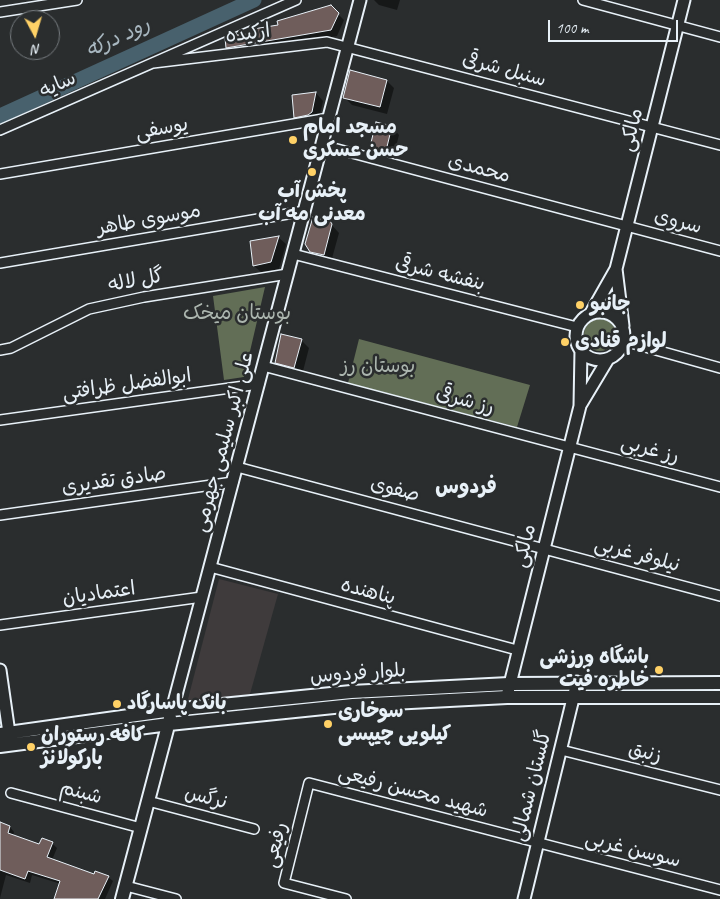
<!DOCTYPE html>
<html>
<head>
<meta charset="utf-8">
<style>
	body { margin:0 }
	#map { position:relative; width:720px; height:899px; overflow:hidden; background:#2a2d2e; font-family:Caveat,sans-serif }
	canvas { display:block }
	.north { position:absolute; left:10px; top:10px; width:50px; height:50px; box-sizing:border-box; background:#2a2d2e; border:1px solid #767b7f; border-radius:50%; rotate:174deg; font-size:14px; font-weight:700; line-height:20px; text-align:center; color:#e8f1f8 }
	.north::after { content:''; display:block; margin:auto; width:18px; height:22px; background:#ffd166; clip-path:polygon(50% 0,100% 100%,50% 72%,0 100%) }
	.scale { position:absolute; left:548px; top:20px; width:130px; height:22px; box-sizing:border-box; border:2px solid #e8f1f8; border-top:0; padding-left:6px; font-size:15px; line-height:18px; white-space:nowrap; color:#e8f1f8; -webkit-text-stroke:4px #2a2d2e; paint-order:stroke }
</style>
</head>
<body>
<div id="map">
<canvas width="720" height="899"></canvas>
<div class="north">N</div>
<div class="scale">100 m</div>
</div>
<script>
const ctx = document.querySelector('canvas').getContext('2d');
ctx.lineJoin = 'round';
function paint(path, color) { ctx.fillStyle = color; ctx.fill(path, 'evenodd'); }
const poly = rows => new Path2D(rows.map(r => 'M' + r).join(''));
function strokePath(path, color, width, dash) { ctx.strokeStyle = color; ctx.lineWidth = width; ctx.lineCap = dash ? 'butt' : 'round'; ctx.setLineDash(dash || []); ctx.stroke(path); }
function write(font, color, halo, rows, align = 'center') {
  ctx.font = font + ' Caveat,"Playpen Sans Arabic",sans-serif'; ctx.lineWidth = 5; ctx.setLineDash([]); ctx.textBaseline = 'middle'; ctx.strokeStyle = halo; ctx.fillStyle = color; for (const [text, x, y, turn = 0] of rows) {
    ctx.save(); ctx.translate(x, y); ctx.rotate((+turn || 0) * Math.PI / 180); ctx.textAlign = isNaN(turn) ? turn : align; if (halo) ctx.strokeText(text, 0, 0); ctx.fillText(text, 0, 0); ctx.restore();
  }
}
paint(poly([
	[219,579,278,594,250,694,187,703]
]), '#3f3b3c');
paint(poly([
	[265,287,244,377,224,380,213,296],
	'584 335a16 16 0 1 1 32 0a16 16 0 1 1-32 0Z',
	[359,339,530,385,517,427,348,383]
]), '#626e56');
paint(poly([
	[374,0,400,0,397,10,379,5],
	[330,6,344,20,337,36,234,54,227,47,237,36,279,26],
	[387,81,394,88,387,114,352,105,344,97],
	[316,93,323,101,319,120,303,125,295,117],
	[377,124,392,127,399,135,392,162,378,158,370,151],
	[329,222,339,233,331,262,319,259,310,251],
	[278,237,286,244,279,269,262,273,254,266],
	[301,340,309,348,302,375,284,370,276,362],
	[0,824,10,827,14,832,13,836,40,846,52,843,57,848,52,860,95,876,108,877,113,881,105,899,56,899,61,884,32,875,30,883,6,875,0,898]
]), '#0007');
strokePath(poly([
	[0,116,254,0]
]), '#48616d', 15);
const building = poly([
	[331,5,339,13,331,30,226,48,225,38,236,33,237,35,250,34,253,29,278,25,277,21,331,5],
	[350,70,387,80,380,107,343,98,350,70],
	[316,92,312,112,308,115,294,118,292,95,316,92],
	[376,122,392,126,385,155,369,151,376,122],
	[313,217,330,221,332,224,324,255,310,252,305,244,313,217],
	[279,236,271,262,253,266,250,241,279,236],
	[281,334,302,339,294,368,275,363,281,334],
	[0,822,10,826,8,833,39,844,42,838,53,842,47,857,94,874,95,871,109,876,98,899,54,899,60,881,28,871,25,879,0,870,0,822]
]);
paint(building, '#6f5d5b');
strokePath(building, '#e8f1f8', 1);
const minor = poly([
	[583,0,720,37],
	[0,12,77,0],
	[153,63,327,42,720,145],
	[0,130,296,0],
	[322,145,720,251],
	[0,174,329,118],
	[293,254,577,327],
	[0,263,305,211],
	[624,341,720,368],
	[0,350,11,348,89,309,144,297,288,274],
	[263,366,720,487],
	[0,420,259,384],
	[237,467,720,596],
	[0,515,233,482],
	[210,567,517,650],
	[0,625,202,597],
	[561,750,720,790],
	[11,793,141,828],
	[148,801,254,829],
	[126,886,176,899],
	[346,899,284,883,309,783,720,890]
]);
const tertiary = poly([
	[616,269,623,326],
	'576 336a24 24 0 1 1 48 0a24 24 0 1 1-48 0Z',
	[591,313,616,269,684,0],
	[581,404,608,359],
	[0,670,10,740],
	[508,692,580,406,581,350],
	[172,710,360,0],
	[524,899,577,682]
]);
const secondary = poly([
	[0,734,172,710,351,692,509,684,720,683],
	[0,746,169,724,353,705,507,697,720,697],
	[122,899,170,718]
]);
strokePath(minor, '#e8f1f8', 12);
strokePath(tertiary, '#e8f1f8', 15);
strokePath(secondary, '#e8f1f8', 16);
strokePath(minor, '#2a2d2e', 9);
strokePath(tertiary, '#2a2d2e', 11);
strokePath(secondary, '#2a2d2e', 12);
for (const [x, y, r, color] of [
	[293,140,5,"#ffd166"],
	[312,172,5,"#ffd166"],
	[580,305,5,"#ffd166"],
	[565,342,5,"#ffd166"],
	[659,670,5,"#ffd166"],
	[117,704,5,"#ffd166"],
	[328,724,5,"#ffd166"],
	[31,747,5,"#ffd166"]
]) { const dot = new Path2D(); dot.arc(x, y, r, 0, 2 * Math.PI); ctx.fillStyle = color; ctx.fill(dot); strokePath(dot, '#2a2d2e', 2); }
write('20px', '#e8f1f8', '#2a2d2e', [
	["ارکیده",248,34,-7],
	["سنبل شرقی",504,70,15],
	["سایه",58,85,-24],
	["یوسفی",162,129,-10],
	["مالکی",632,130,-76],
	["محمدی",479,169,15],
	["موسوی طاهر",149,220,-10],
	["سروی",678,222,15],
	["بنفشه شرقی",440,274,14],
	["گل لاله",136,281,-10],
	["ابوالفضل ظرافتی",127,385,-8],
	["رز شرقی",465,401,15],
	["علی اکبر سلیمی جهرمی",224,442,-75],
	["رز غربی",650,450,15],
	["صادق تقدیری",114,481,-8],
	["صفوی",395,490,15],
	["مالکی",525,546,-76],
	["نیلوفر غربی",637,555,15],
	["پناهنده",368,592,15],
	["اعتمادیان",99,594,-8],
	["بلوار فردوس",358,674,-4],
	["زنبق",645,753,14],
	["گلستان شمالی",532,786,-76],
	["شهید محسن رفیعی",413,792,15],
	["شبنم",81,793,15],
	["نرگس",206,798,15],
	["رفیعی",276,845,-76],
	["سوسن غربی",633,850,14]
]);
write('bold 20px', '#e8f1f8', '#2a2d2e', [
	["مسجد امام",303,128],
	["حسن عسکری",303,151],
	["پخش آب",312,192,"center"],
	["معدنی مه آب",312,215,"center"],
	["جانبو",590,305],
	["لوازم قنادی",575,342],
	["باشگاه ورزشی",649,658,"right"],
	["خاطره فیت",649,681,"right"],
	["بانک پاسارگاد",127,704],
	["سوخاری",338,712],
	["كيلويی چيپسی",338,735],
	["کافه رستوران",41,736],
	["بارکولانژ",41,759]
], 'left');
write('20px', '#acb6af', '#2a2d2e', [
	["بوستان میخک",237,314],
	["بوستان رز",378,367]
]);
write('italic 21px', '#a8b7c0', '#2a2d2e', [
	["رود درکه",118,38,-25]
]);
write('bold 21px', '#e8f1f8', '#2a2d2e', [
	["فردوس",466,487]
]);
</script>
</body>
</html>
